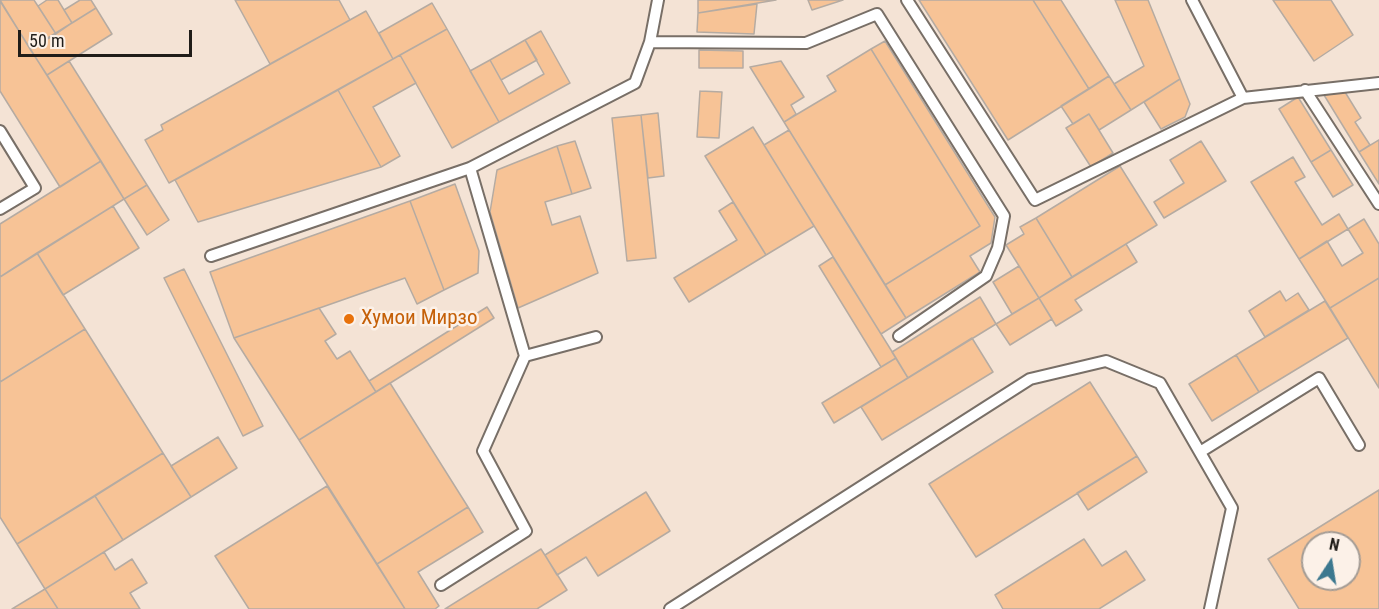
<!DOCTYPE html>
<html>
<head>
<meta charset="utf-8">
<style>
	body { margin:0 }
	#map { position:relative; width:1379px; height:609px; overflow:hidden; background:#fcf1e8; font-family:"Roboto Condensed",sans-serif }
	canvas { display:block }
	.north { position:absolute; left:1301px; top:531px; width:60px; height:60px; box-sizing:border-box; background:#fcf1e8; border:2px solid #a49c95; border-radius:50%; rotate:12deg; font-size:16px; font-weight:700; line-height:24px; text-align:center; color:#201d19 }
	.north::after { content:''; display:block; margin:auto; width:21px; height:27px; background:#3c788f; clip-path:polygon(50% 0,100% 100%,50% 72%,0 100%) }
	.scale { position:absolute; left:18px; top:30px; width:174px; height:27px; box-sizing:border-box; border:3px solid #201d19; border-top:0; padding-left:8px; font-size:18px; line-height:21px; white-space:nowrap; color:#201d19; -webkit-text-stroke:4px #fcf1e8; paint-order:stroke }
</style>
</head>
<body>
<div id="map">
<canvas width="1379" height="609"></canvas>
<div class="north">N</div>
<div class="scale">50 m</div>
</div>
<script>
const ctx = document.querySelector('canvas').getContext('2d');
ctx.lineJoin = 'round';
function paint(path, color) { ctx.fillStyle = color; ctx.fill(path, 'evenodd'); }
const poly = rows => new Path2D(rows.map(r => 'M' + r).join(''));
function strokePath(path, color, width, dash) { ctx.strokeStyle = color; ctx.lineWidth = width; ctx.lineCap = dash ? 'butt' : 'round'; ctx.setLineDash(dash || []); ctx.stroke(path); }
function write(font, color, halo, rows, align = 'center') {
  ctx.font = font + ' "Roboto Condensed",sans-serif'; ctx.lineWidth = 5; ctx.setLineDash([]); ctx.textBaseline = 'middle'; ctx.strokeStyle = halo; ctx.fillStyle = color; for (const [text, x, y, turn = 0] of rows) {
    ctx.save(); ctx.translate(x, y); ctx.rotate((+turn || 0) * Math.PI / 180); ctx.textAlign = isNaN(turn) ? turn : align; if (halo) ctx.strokeText(text, 0, 0); ctx.fillText(text, 0, 0); ctx.restore();
  }
}
paint(poly([
	[0,0,1379,0,1379,609,0,609],
	[1313,543,1349,543,1349,579,1313,579]
]), '#f4e3d5');
const building = poly([
	[0,0,34,0,56,34,30,49,0,0],
	[47,0,58,0,72,23,56,34,38,6,47,0],
	[80,0,91,0,96,8,72,23,64,10,80,0],
	[235,0,339,0,350,20,270,64,235,0],
	[698,0,776,0,698,13,698,0],
	[808,0,843,0,812,10,808,0],
	[919,0,1033,0,1089,89,1008,140,919,0],
	[1033,0,1061,0,1109,76,1089,89,1033,0],
	[1115,0,1148,0,1180,79,1131,110,1114,84,1144,66,1115,0],
	[1273,0,1331,0,1353,35,1314,61,1273,0],
	[0,1,101,161,60,187,0,91,0,1],
	[432,3,447,29,393,59,379,33,432,3],
	[757,4,754,34,697,32,698,13,757,4],
	[96,8,112,34,47,75,30,49,96,8],
	[366,11,393,59,169,183,145,140,163,130,161,125,366,11],
	[447,29,499,122,452,148,400,55,447,29],
	[541,31,570,83,499,122,470,71,490,60,509,94,544,74,525,40,541,31],
	[525,40,537,60,501,80,490,60,525,40],
	[885,41,995,217,991,243,970,256,980,272,906,318,885,285,980,226,871,49,885,41],
	[871,49,980,226,885,285,784,122,836,91,827,76,871,49],
	[699,50,743,51,743,68,699,68,699,50],
	[400,55,416,83,373,107,400,156,381,167,338,90,400,55],
	[69,61,147,185,124,199,47,75,69,61],
	[781,61,804,97,791,105,796,114,784,122,750,67,781,61],
	[1109,76,1131,110,1099,130,1089,114,1073,124,1061,106,1109,76],
	[1180,79,1190,104,1185,117,1161,129,1144,102,1180,79],
	[338,90,381,167,198,222,175,180,338,90],
	[700,91,722,92,719,138,697,137,700,91],
	[1345,92,1361,118,1355,122,1370,145,1359,152,1324,95,1345,92],
	[1298,97,1331,150,1311,162,1279,109,1298,97],
	[658,113,664,176,648,178,641,115,658,113],
	[1089,114,1113,153,1091,167,1066,128,1089,114],
	[641,115,656,258,627,261,612,118,641,115],
	[753,127,814,226,766,255,705,156,753,127],
	[789,130,906,318,881,334,764,145,789,130],
	[1379,140,1379,184,1359,152,1379,140],
	[575,141,591,188,572,194,557,146,575,141],
	[1201,141,1226,181,1164,218,1154,202,1184,183,1170,160,1201,141],
	[557,146,572,194,545,202,552,225,580,216,598,273,518,308,490,212,497,170,557,146],
	[1331,150,1353,185,1333,197,1311,162,1331,150],
	[1293,157,1305,177,1295,182,1322,225,1339,214,1348,229,1299,259,1251,182,1293,157],
	[101,161,124,199,0,277,0,224,101,161],
	[1120,166,1157,225,1072,277,1036,218,1120,166],
	[455,184,479,251,478,273,444,290,410,201,455,184],
	[147,185,169,220,147,235,124,199,147,185],
	[410,201,444,290,417,304,405,278,234,338,210,272,410,201],
	[733,202,766,255,689,302,674,278,737,240,719,211,733,202],
	[113,206,139,248,63,295,37,253,113,206],
	[1036,218,1072,277,1039,298,1006,245,1024,234,1020,227,1036,218],
	[1364,219,1379,244,1379,278,1330,308,1299,259,1327,241,1342,266,1363,253,1348,229,1364,219],
	[1126,244,1137,262,1075,300,1082,310,1056,326,1039,298,1126,244],
	[37,253,85,329,0,382,0,277,37,253],
	[833,257,896,358,881,367,819,266,833,257],
	[1019,266,1039,298,1012,314,993,282,1019,266],
	[184,269,263,426,243,436,164,278,184,269],
	[1379,278,1379,388,1330,308,1379,278],
	[1280,291,1286,301,1298,293,1309,310,1265,337,1249,311,1280,291],
	[980,297,996,324,908,378,892,352,980,297],
	[1039,298,1052,319,1010,345,996,324,1039,298],
	[1325,301,1348,338,1259,392,1236,355,1325,301],
	[487,307,494,318,376,392,369,381,487,307],
	[319,308,336,334,325,341,337,359,350,351,376,392,299,440,234,338,319,308],
	[85,329,163,453,17,544,0,517,0,382,85,329],
	[972,338,993,372,882,440,861,407,972,338],
	[1236,355,1259,392,1212,421,1189,384,1236,355],
	[896,358,908,378,834,423,822,403,896,358],
	[1090,382,1137,456,976,557,929,484,1090,382],
	[390,383,468,507,377,564,299,440,390,383],
	[218,437,237,468,191,497,171,466,218,437],
	[163,453,191,497,123,540,95,496,163,453],
	[1137,456,1147,472,1088,510,1077,493,1137,456],
	[327,486,405,609,249,609,215,556,327,486],
	[1379,490,1379,609,1299,609,1268,559,1379,490],
	[1313,543,1349,543,1349,579,1313,579,1313,543],
	[646,492,670,531,598,576,586,557,557,575,545,555,646,492],
	[95,496,123,540,45,589,17,544,95,496],
	[468,507,483,532,418,572,439,606,435,609,405,609,377,564,468,507],
	[1084,539,1102,566,1126,551,1145,580,1099,609,1003,609,995,595,1084,539],
	[541,549,567,590,537,609,445,609,541,549],
	[104,552,115,570,132,559,147,583,130,593,140,609,58,609,45,589,104,552],
	[45,589,58,609,12,609,45,589]
]);
paint(building, '#f7c396');
strokePath(building, '#b5aba2', 1.5);
const service = poly([
	[907,0,1035,200,1243,98,1192,0],
	[650,42,806,43,877,14,1004,216,998,248,986,276,899,336],
	[1305,90,1379,204],
	[1243,98,1379,83],
	[0,131,35,188,0,209],
	[211,256,470,168,635,83,650,42,658,0],
	[525,356,596,337],
	[1200,452,1319,378,1359,445],
	[441,585,526,531,483,451,525,356,470,168],
	[670,609,1030,379,1106,361,1160,383,1232,508,1210,609]
]);
strokePath(service, '#786f67', 14);
strokePath(service, '#fff', 10);
for (const [x, y, r, color] of [
	[349,319,6,"#e8710a"]
]) { const dot = new Path2D(); dot.arc(x, y, r, 0, 2 * Math.PI); ctx.fillStyle = color; ctx.fill(dot); strokePath(dot, '#fcf1e8', 2); }
write('21px', '#c56008', '#fcf1e8', [
	["Хумои Мирзо",361,319]
], 'left');
</script>
</body>
</html>
